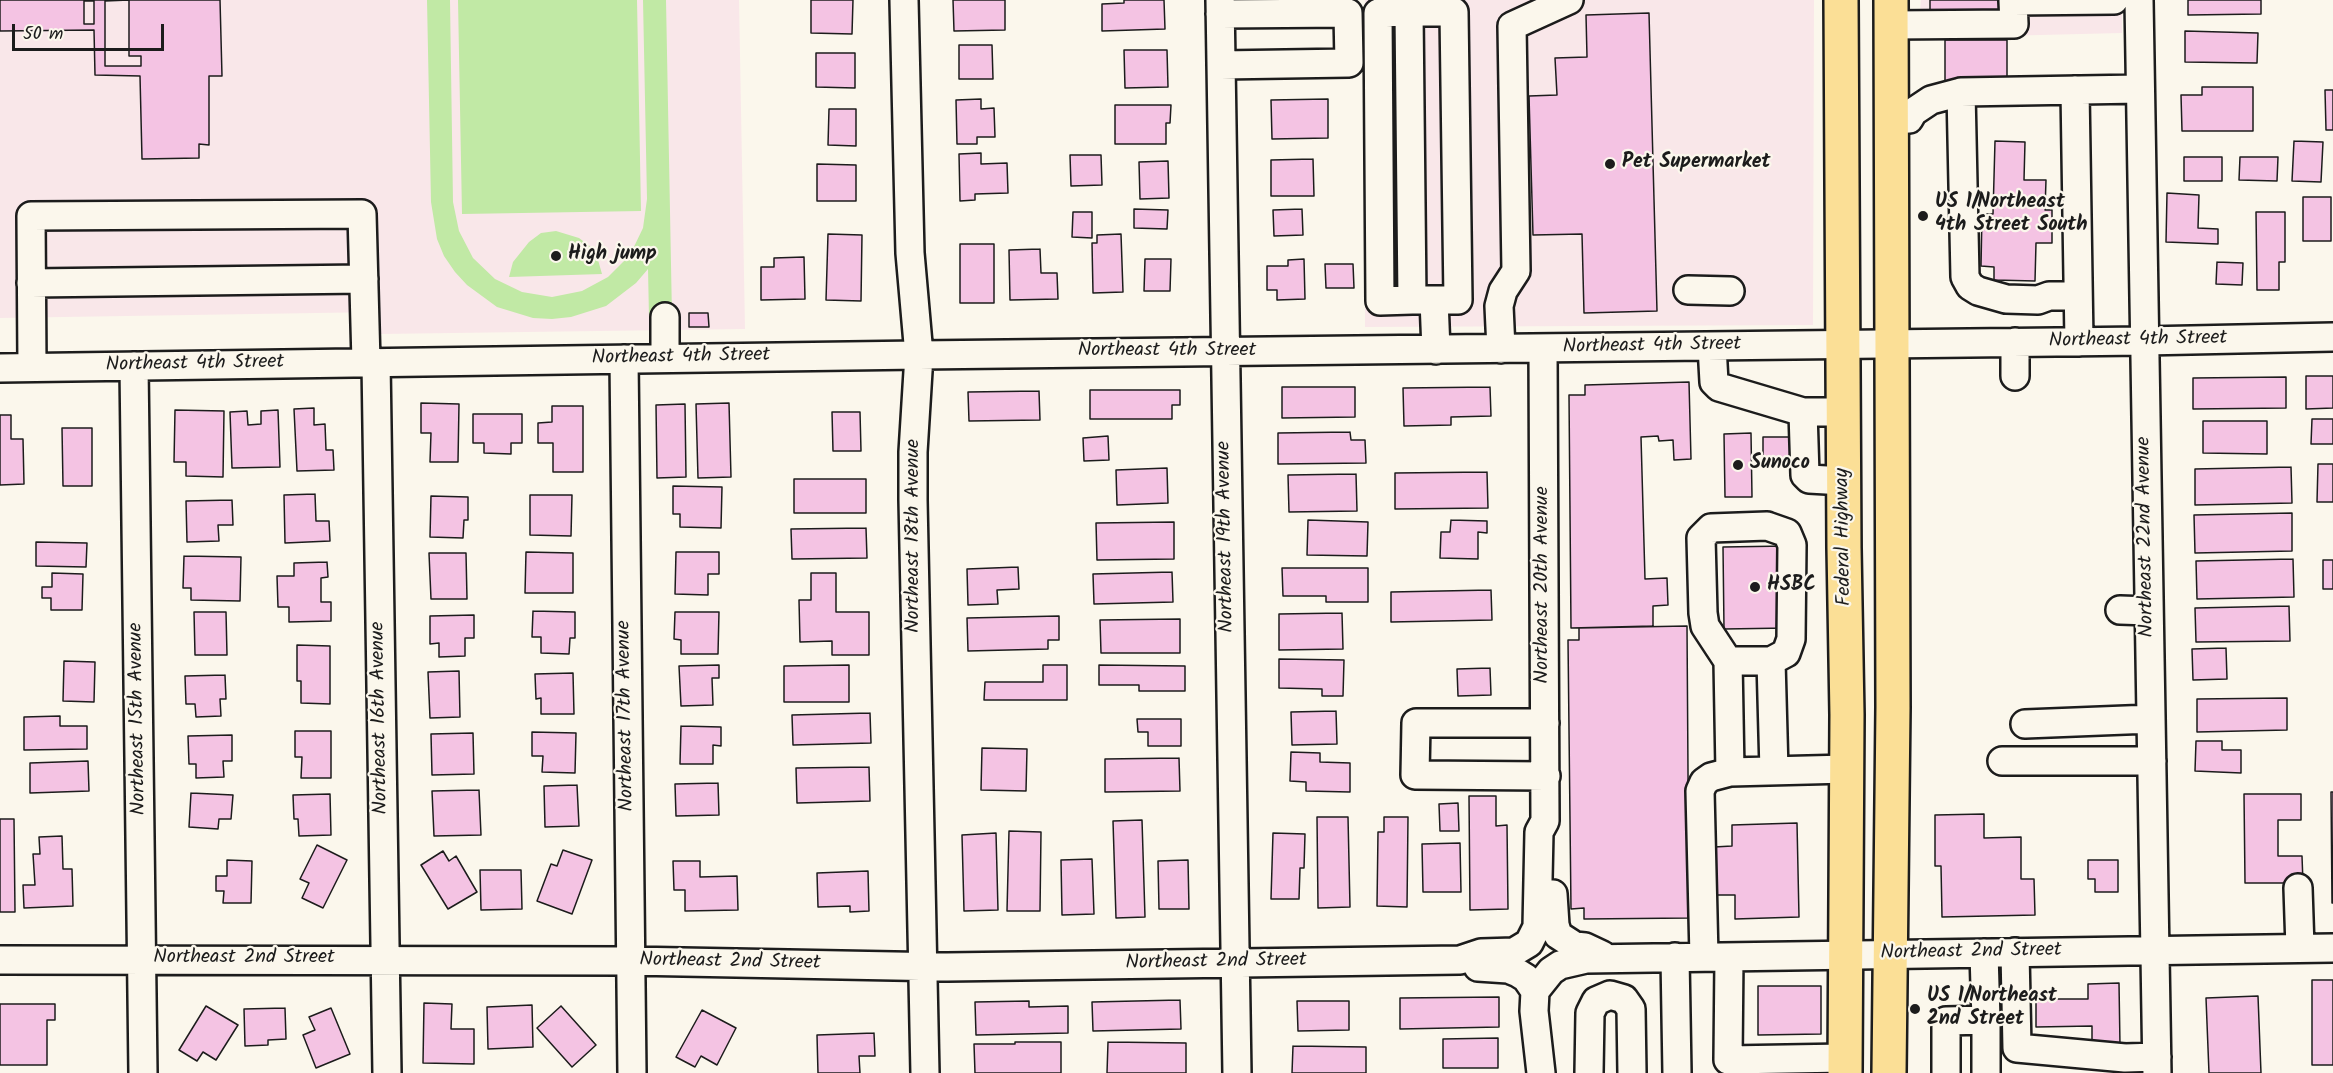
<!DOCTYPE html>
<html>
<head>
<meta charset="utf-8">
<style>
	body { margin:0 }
	#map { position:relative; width:2333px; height:1073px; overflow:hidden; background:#fbf7ec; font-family:Kalam,sans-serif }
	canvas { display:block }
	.scale { position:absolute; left:12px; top:24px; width:152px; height:27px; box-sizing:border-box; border:3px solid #1c1c1c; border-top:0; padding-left:8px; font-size:18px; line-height:21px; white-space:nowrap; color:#1c1c1c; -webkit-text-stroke:4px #fbf7ec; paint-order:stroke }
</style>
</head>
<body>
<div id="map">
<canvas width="2333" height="1073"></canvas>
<div class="scale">50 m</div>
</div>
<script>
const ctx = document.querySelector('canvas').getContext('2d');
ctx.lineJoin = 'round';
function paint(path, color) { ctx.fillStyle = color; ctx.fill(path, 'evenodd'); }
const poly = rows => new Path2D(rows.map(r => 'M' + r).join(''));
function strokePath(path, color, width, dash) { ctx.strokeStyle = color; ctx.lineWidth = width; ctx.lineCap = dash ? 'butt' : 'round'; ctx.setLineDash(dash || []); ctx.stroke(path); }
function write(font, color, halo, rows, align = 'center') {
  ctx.font = font + ' Kalam,sans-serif'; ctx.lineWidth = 4.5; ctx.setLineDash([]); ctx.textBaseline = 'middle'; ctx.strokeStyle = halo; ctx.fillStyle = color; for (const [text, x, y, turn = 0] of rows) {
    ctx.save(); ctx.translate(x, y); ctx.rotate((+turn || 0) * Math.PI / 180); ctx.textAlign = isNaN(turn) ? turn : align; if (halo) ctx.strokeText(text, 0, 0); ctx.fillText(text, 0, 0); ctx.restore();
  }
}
paint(poly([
	[0,0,739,0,745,329,380,334,380,312,0,318],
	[1365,0,1814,0,1813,325,1365,327],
	[1921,0,2122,0,2122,33,1918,38]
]), '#f9e7e9');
paint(poly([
	[427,0,450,0,453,202,459,231,473,258,495,279,522,292,552,297,582,291,608,277,630,255,643,228,647,199,643,0,666,0,672,317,649,317,648,269,636,283,606,306,571,317,552,319,533,318,497,307,467,285,455,272,444,256,437,239,431,202],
	[458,0,637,0,641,211,462,214],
	[556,231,579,238,591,247,598,260,602,274,509,277,513,262,529,242,541,233]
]), '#c1e9a5');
const building = poly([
	[0,0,220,0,222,76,209,76,209,145,199,144,199,158,142,159,140,76,95,75,94,30,0,31,0,0],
	[129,0,129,56,141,56,141,66,105,66,105,1,129,0],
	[84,1,94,1,94,24,84,24,84,1],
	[811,0,853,0,852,34,811,33,811,0],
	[953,0,1005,0,1005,30,954,31,953,0],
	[1124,0,1164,0,1165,29,1102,31,1102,4,1124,3,1124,0],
	[1930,0,2003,0,2003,16,1930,16,1930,0],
	[2188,0,2261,0,2261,14,2188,15,2188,0],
	[1649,13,1657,311,1584,313,1582,234,1533,235,1529,96,1557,95,1555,58,1587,57,1586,15,1649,13],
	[2185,31,2258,33,2257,63,2185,62,2185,31],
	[1945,40,2007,40,2007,92,1945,92,1945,40],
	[959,45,992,45,993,79,959,79,959,45],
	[1124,50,1167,50,1168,87,1125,88,1124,50],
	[816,53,855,53,855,88,816,87,816,53],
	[2202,87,2253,87,2253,131,2182,131,2181,95,2202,95,2202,87],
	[2325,90,2333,90,2333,130,2326,130,2325,90],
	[981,99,981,109,994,108,995,137,977,137,977,144,957,144,956,100,981,99],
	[1328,99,1328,138,1272,139,1271,100,1328,99],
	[1115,105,1171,105,1170,123,1166,123,1166,144,1115,144,1115,105],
	[829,109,856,109,856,146,828,145,829,109],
	[1995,141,2025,142,2024,180,2046,180,2045,210,2052,210,2052,243,2036,243,2035,281,1994,280,1994,267,1981,266,1982,214,1993,214,1995,141],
	[2294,141,2323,142,2321,182,2292,181,2294,141],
	[981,153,981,164,1007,163,1008,193,975,194,975,200,960,201,959,154,981,153],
	[1070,155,1101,155,1102,185,1071,186,1070,155],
	[2184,157,2222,157,2222,181,2184,181,2184,157],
	[2240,157,2278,157,2277,181,2239,180,2240,157],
	[1313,159,1314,196,1271,196,1271,160,1313,159],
	[1168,161,1169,198,1140,199,1139,162,1168,161],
	[817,164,856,165,856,201,817,201,817,164],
	[2167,193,2199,195,2198,228,2218,229,2218,244,2166,242,2167,193],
	[2303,197,2331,197,2331,241,2303,241,2303,197],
	[1134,209,1168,210,1167,229,1134,228,1134,209],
	[1302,209,1303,235,1274,236,1273,210,1302,209],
	[1073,212,1092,212,1092,238,1072,237,1073,212],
	[2256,212,2285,212,2285,262,2279,262,2279,290,2257,290,2256,212],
	[828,234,862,235,861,301,826,300,828,234],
	[1121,234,1123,292,1093,293,1092,243,1097,243,1097,235,1121,234],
	[960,244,994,244,994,303,960,303,960,244],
	[1040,249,1041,273,1057,273,1058,299,1010,300,1009,250,1040,249],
	[804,257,805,299,761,300,761,267,774,267,774,258,804,257],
	[1145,259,1171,259,1170,291,1144,291,1145,259],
	[1304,259,1305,299,1277,300,1277,290,1267,290,1267,266,1288,266,1288,260,1304,259],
	[2217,262,2243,263,2242,285,2216,284,2217,262],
	[1325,264,1353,264,1354,288,1326,288,1325,264],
	[689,313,708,313,709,327,689,327,689,313],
	[2306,376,2333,376,2333,408,2306,409,2306,376],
	[2286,377,2286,408,2193,409,2193,378,2286,377],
	[1689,382,1691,459,1674,460,1673,440,1659,441,1658,436,1641,437,1645,579,1667,578,1668,605,1653,606,1653,626,1571,628,1569,395,1585,395,1585,385,1689,382],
	[1282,387,1355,387,1355,417,1282,418,1282,387],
	[1490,387,1491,416,1451,417,1451,425,1404,426,1403,388,1490,387],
	[1090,390,1180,390,1180,405,1172,405,1172,419,1090,419,1090,390],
	[1039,391,1040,420,969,421,968,392,1039,391],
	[421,403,459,404,458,462,430,462,431,433,421,433,421,403],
	[729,403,731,477,698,478,696,404,729,403],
	[685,404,686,477,657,478,656,405,685,404],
	[552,406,583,406,583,472,553,472,553,443,538,443,538,423,552,422,552,406],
	[314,408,314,425,325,424,326,450,333,450,334,470,297,471,294,409,314,408],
	[175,410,224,411,223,477,186,476,186,462,174,462,175,410],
	[278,410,280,467,232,468,230,412,247,411,248,425,261,424,261,411,278,410],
	[832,412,860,412,861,451,833,451,832,412],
	[473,414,522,414,522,443,511,443,511,454,484,453,484,443,473,443,473,414],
	[0,415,11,415,11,439,23,439,24,484,0,485,0,415],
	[2312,419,2333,419,2333,444,2311,444,2312,419],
	[2203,421,2267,421,2267,454,2203,453,2203,421],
	[62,428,92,428,92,486,63,486,62,428],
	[1350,432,1351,440,1365,440,1366,463,1278,464,1278,433,1350,432],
	[1751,433,1752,497,1725,497,1724,434,1751,433],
	[1108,436,1109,460,1084,461,1083,438,1108,436],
	[1763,437,1798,437,1798,459,1763,459,1763,437],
	[2318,464,2333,464,2333,502,2317,502,2318,464],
	[2291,467,2292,503,2195,505,2195,469,2291,467],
	[1167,468,1168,503,1117,505,1116,470,1167,468],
	[1487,472,1488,508,1395,509,1395,473,1487,472],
	[1356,474,1357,511,1289,512,1288,475,1356,474],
	[794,479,866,479,866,513,794,513,794,479],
	[673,486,722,487,721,528,680,527,680,514,673,514,673,486],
	[315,494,316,521,329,521,330,541,285,543,284,495,315,494],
	[530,495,572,495,571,536,530,535,530,495],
	[431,496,468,497,468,520,464,520,463,538,430,537,431,496],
	[232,500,233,525,218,525,219,541,187,542,186,501,232,500],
	[2292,513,2292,551,2195,553,2194,515,2292,513],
	[1308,520,1368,522,1367,556,1307,555,1308,520],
	[1451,520,1487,521,1487,533,1478,532,1478,559,1440,558,1441,532,1450,532,1451,520],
	[1174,522,1174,559,1097,560,1096,523,1174,522],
	[866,528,867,558,792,559,791,529,866,528],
	[36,542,87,543,86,567,36,566,36,542],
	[1787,546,1788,628,1724,629,1723,547,1787,546],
	[526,552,573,553,573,593,525,593,526,552],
	[676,552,719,552,719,574,708,574,708,595,675,594,676,552],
	[429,553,466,553,467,599,431,599,429,553],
	[184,556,241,557,240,601,191,600,191,588,183,588,184,556],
	[2293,559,2294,597,2197,599,2196,561,2293,559],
	[2323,560,2333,560,2333,589,2323,589,2323,560],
	[327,562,328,577,321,578,321,602,331,602,331,621,289,622,289,607,278,607,277,576,294,576,294,563,327,562],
	[1018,567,1019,589,997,590,998,604,968,605,967,569,1018,567],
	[1282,568,1368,568,1368,602,1326,602,1326,596,1283,596,1282,568],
	[1172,572,1173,602,1094,604,1093,574,1172,572],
	[52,573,83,574,82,610,51,610,51,598,42,598,42,587,52,587,52,573],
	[811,573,836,573,836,612,869,612,869,655,832,655,832,641,800,642,799,600,811,600,811,573],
	[1491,590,1492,620,1391,622,1391,592,1491,590],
	[2289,606,2290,641,2196,642,2195,608,2289,606],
	[533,611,575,612,575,638,570,638,569,654,541,653,541,637,532,637,533,611],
	[194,612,226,612,227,655,195,655,194,612],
	[675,612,719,612,718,654,681,654,681,640,674,639,675,612],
	[1342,613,1343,649,1279,650,1279,614,1342,613],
	[474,615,474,638,465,638,465,656,439,657,439,643,430,644,430,616,474,615],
	[1059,616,1059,640,1048,640,1048,649,968,651,967,618,1059,616],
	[1180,619,1180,653,1101,653,1100,620,1180,619],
	[1687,626,1689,918,1584,919,1584,908,1571,909,1568,640,1579,640,1579,628,1687,626],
	[297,645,330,646,330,704,301,703,301,681,297,681,297,645],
	[2226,648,2227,679,2193,680,2192,649,2226,648],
	[1279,659,1344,660,1343,696,1322,696,1322,689,1279,688,1279,659],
	[64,661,95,662,94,702,63,701,64,661],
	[719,665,719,678,712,678,713,705,681,706,679,666,719,665],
	[849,665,849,702,784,702,784,666,849,665],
	[1043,665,1067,665,1067,700,984,700,985,682,1043,682,1043,665],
	[1099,665,1185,666,1185,691,1139,691,1139,685,1099,685,1099,665],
	[1490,668,1491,695,1458,696,1457,669,1490,668],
	[459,671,460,717,430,718,428,672,459,671],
	[573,673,574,714,541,714,541,698,536,699,535,674,573,673],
	[225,675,226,699,220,699,221,716,196,717,195,704,186,704,185,676,225,675],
	[2287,698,2287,730,2197,732,2197,699,2287,698],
	[1336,711,1337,744,1292,745,1291,712,1336,711],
	[870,713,871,743,793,745,792,715,870,713],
	[60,716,60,726,87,726,87,749,24,750,24,717,60,716],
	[1137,719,1181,719,1181,746,1148,746,1148,732,1138,732,1137,719],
	[681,726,721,727,721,746,713,745,713,764,680,764,681,726],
	[295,731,331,731,331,778,301,778,302,757,295,757,295,731],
	[532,732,576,733,575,773,542,772,543,756,532,756,532,732],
	[473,733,474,774,432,775,431,734,473,733],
	[232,735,232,761,223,761,224,777,196,778,196,764,189,764,188,736,232,735],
	[2196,741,2222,741,2222,750,2241,750,2241,773,2195,771,2196,741],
	[982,748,1027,749,1026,791,981,790,982,748],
	[1291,752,1320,753,1320,762,1350,763,1350,792,1306,791,1306,782,1290,781,1291,752],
	[1179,758,1180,791,1105,792,1105,759,1179,758],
	[88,761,89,791,30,793,30,763,88,761],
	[869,767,870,801,797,803,796,768,869,767],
	[718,783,719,815,676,816,675,784,718,783],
	[577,785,579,826,545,827,544,786,577,785],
	[479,790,481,835,434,836,432,791,479,790],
	[2331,792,2333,792,2333,903,2332,903,2331,792],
	[191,793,233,795,231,819,219,819,218,829,189,827,191,793],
	[330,794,331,835,299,836,298,819,294,819,293,795,330,794],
	[2244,794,2301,794,2301,820,2278,820,2278,856,2302,856,2303,883,2245,883,2244,794],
	[1469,796,1496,796,1496,826,1507,825,1508,909,1470,910,1469,796],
	[1458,803,1459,831,1440,831,1439,804,1458,803],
	[1984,814,1984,838,2021,837,2021,879,2034,879,2035,915,1942,917,1941,866,1935,866,1935,815,1984,814],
	[1317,817,1348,817,1350,907,1318,908,1317,817],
	[1384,817,1408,817,1407,907,1377,906,1378,832,1384,832,1384,817],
	[0,819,14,819,15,912,0,912,0,819],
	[1142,820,1145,917,1116,918,1113,821,1142,820],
	[1797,823,1799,917,1735,919,1735,895,1715,895,1714,847,1732,846,1732,825,1797,823],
	[1009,831,1041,832,1040,911,1007,911,1009,831],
	[996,833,998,910,964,911,962,835,996,833],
	[1273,833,1305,834,1304,868,1300,868,1299,899,1271,899,1273,833],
	[62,836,63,869,72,869,73,906,24,908,23,885,35,885,33,854,40,854,39,837,62,836],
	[1460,843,1461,892,1423,892,1422,844,1460,843],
	[317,845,347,860,323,908,302,898,309,883,300,879,317,845],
	[563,850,592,860,572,914,537,901,551,864,557,866,563,850],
	[443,851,449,861,456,856,477,892,448,909,421,865,443,851],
	[1092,859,1094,914,1062,915,1061,860,1092,859],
	[227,860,252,861,251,903,223,903,224,891,216,891,216,876,227,876,227,860],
	[1188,860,1189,909,1159,909,1158,861,1188,860],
	[2088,860,2118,860,2118,892,2095,892,2095,879,2088,879,2088,860],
	[673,861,700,861,700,877,737,876,738,910,685,911,685,890,674,890,673,861],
	[480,870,521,870,522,909,481,910,480,870],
	[868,871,869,911,850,912,850,906,818,907,817,873,868,871],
	[2312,980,2333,980,2333,1065,2312,1065,2312,980],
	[2119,983,2120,1046,2092,1046,2092,1026,2036,1027,2036,999,2088,999,2088,984,2119,983],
	[1758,986,1821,986,1821,1034,1758,1035,1758,986],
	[2258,996,2261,1073,2209,1073,2206,998,2258,996],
	[1499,997,1499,1027,1400,1029,1400,998,1499,997],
	[1180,1000,1181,1029,1093,1031,1092,1002,1180,1000],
	[1029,1001,1029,1007,1068,1006,1068,1033,976,1035,975,1002,1029,1001],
	[1297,1001,1349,1001,1349,1030,1298,1031,1297,1001],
	[424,1003,452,1004,451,1029,474,1029,474,1064,423,1063,424,1003],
	[0,1004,55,1004,55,1020,47,1020,47,1065,0,1065,0,1004],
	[532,1005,533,1047,488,1049,487,1007,532,1005],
	[206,1006,238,1025,216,1060,203,1052,197,1061,179,1050,206,1006],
	[561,1006,596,1045,572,1067,537,1028,561,1006],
	[285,1008,286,1039,268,1040,268,1045,245,1046,244,1009,285,1008],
	[331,1008,350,1054,316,1068,303,1035,315,1030,309,1017,331,1008],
	[702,1010,736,1028,717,1065,701,1056,695,1067,676,1057,702,1010],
	[874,1033,875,1056,859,1056,860,1073,818,1073,817,1035,874,1033],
	[1498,1038,1498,1068,1443,1068,1443,1039,1498,1038],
	[1015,1042,1061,1042,1061,1073,975,1073,974,1044,1015,1044,1015,1042],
	[1108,1042,1186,1043,1186,1073,1107,1073,1108,1042],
	[1293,1046,1366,1047,1366,1073,1292,1073,1293,1046]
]);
paint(building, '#f4c3e3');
strokePath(building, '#1c1c1c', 1.5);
const minor = poly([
	[904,0,910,253,919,355,913,452,913,500,925,1073],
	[1220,0,1237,1073],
	[2139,0,2157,1073],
	[1409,12,1378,13,1380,301,1412,300],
	[1220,14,1348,13,1349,63,1221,65],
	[1891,25,2014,24,2013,1,2114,0],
	[2075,90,2079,342],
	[1891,120,1909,119,1913,112,1931,100,1961,92],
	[31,283,364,279],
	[1688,290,1730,291],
	[2078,296,2049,296,2038,300,2006,299,1978,291,1970,286,1965,277,1961,92,2140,89],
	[1434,300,1412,300,1409,12,1454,12,1458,300,1434,300,1436,350],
	[665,317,665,358],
	[1712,346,1714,382,1719,387,1803,412],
	[1501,349,1499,306,1503,291,1516,271,1512,26,1569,0],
	[624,359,632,1073],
	[376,362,387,1073],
	[134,366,143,1073],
	[32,367,31,216,362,214,366,362],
	[0,368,919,355,2144,341,2333,337],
	[2015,376,2015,342],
	[1844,412,1803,412,1805,475,1809,479,1844,481],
	[1767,526,1787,533,1792,545,1791,639,1786,653,1771,661,1728,661,1705,626,1703,613,1701,538,1711,528,1767,526],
	[2120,610,2149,611],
	[1728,661,1730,772,1847,769],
	[1771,661,1774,771],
	[1545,723,1416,723,1415,775,1546,776],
	[2025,724,2151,719],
	[2002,761,2152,761],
	[2298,888,2300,948],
	[1553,894,1555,925,1558,935,1575,946,1585,947,1602,955],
	[2015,952,2017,1048,2125,1058,2157,1057],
	[1675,957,1677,1073],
	[1704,957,1700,791,1704,782,1711,777,1730,772],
	[1729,957,1728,1060,1845,1058],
	[0,960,630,961,947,967,1460,960,1481,953,1514,952,1529,943,1537,927,1539,832,1545,821,1543,349],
	[1478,967,1508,969,1518,973,1526,978,1535,991,1534,1011,1541,1073],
	[1535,991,1551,971,1560,965,1586,959,2333,948],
	[1986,1020,1986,1073],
	[1589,1073,1590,1013,1596,1001,1610,995,1624,999,1631,1009,1632,1073],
	[1946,1073,1946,1021,1986,1020,1984,953]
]);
const major = poly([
	[1841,0,1844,548,1847,715,1845,1073],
	[1889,1073,1893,707,1891,0]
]);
strokePath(minor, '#1c1c1c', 32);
strokePath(major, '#1c1c1c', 38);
strokePath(minor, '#fbf7ec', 27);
strokePath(major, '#fbdf96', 33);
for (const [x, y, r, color] of [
	[1610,164,6,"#1c1c1c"],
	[1923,216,6,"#1c1c1c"],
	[556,256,6,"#1c1c1c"],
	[1738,465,6,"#1c1c1c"],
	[1755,587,6,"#1c1c1c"],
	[1915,1009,6,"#1c1c1c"]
]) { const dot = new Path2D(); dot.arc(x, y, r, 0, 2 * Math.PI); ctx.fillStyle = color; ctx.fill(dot); strokePath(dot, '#fbf7ec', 2); }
write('bold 20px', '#1c1c1c', '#fbf7ec', [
	["Pet Supermarket",1622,164],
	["US 1/Northeast",1935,204],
	["4th Street South",1935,227],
	["High jump",568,256],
	["Sunoco",1750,465],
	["HSBC",1767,587],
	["US 1/Northeast",1927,998],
	["2nd Street",1927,1021]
], 'left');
write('20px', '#1c1c1c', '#fbf7ec', [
	["Northeast 4th Street",2138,341,-1],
	["Northeast 4th Street",1652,347,-1],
	["Northeast 4th Street",1167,352],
	["Northeast 4th Street",681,358,-1],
	["Northeast 4th Street",195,365,-1],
	["Northeast 18th Avenue",915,536,-90],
	["Northeast 19th Avenue",1227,537,-91],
	["Federal Highway",1845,537,-91],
	["Northeast 22nd Avenue",2147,537,-91],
	["Northeast 20th Avenue",1544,585,-90],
	["Northeast 17th Avenue",627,716,-91],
	["Northeast 16th Avenue",381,718,-91],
	["Northeast 15th Avenue",139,719,-91],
	["Northeast 2nd Street",1971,953,-1],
	["Northeast 2nd Street",244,959],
	["Northeast 2nd Street",730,963,1],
	["Northeast 2nd Street",1216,963,-1]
]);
</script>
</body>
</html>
